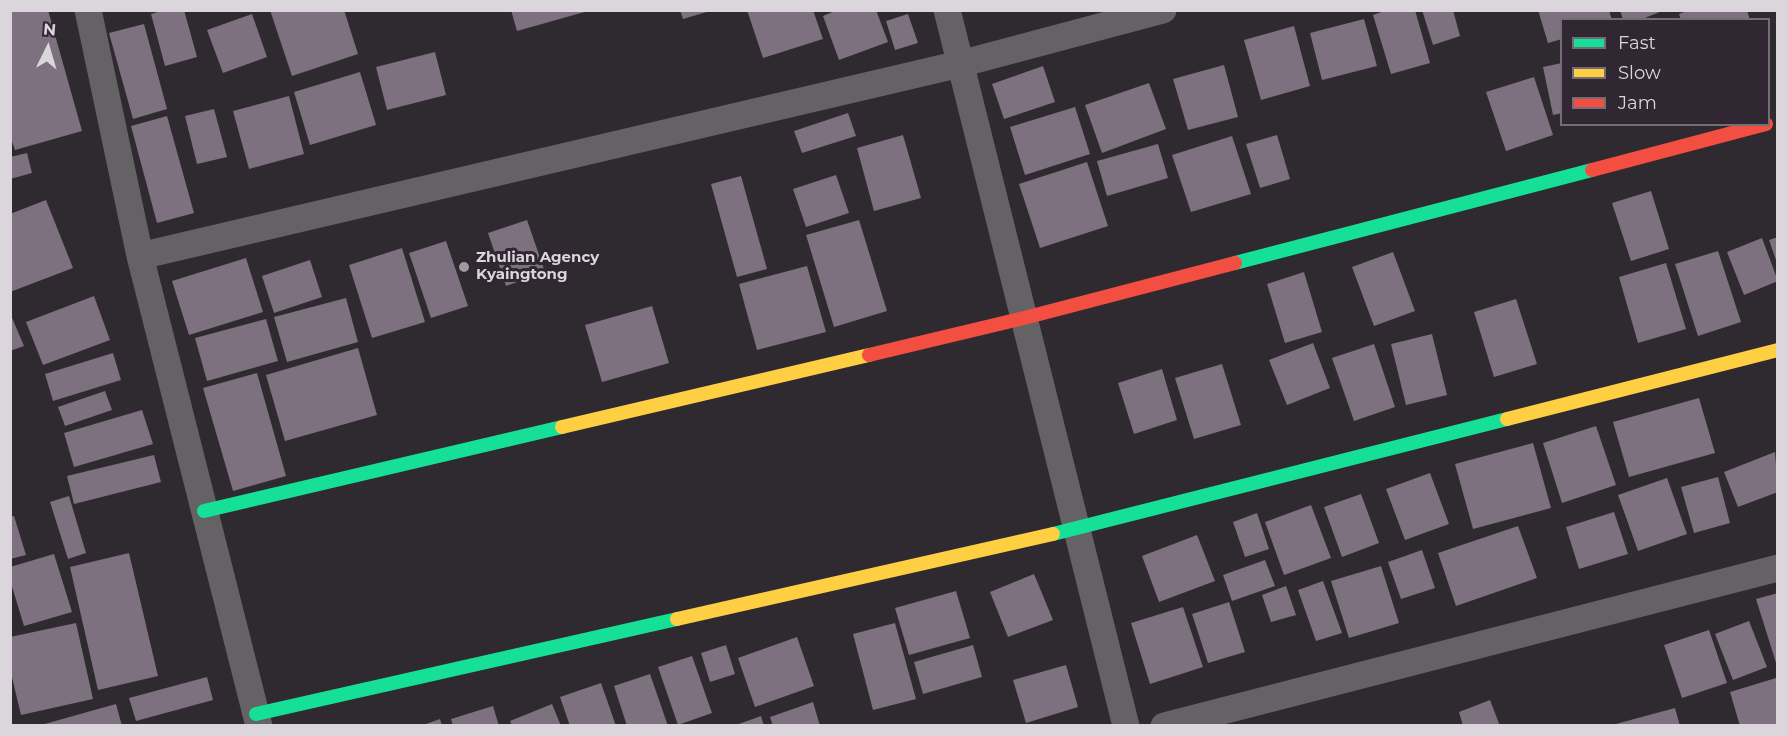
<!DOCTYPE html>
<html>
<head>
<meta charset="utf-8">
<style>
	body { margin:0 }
	#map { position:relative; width:1788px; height:736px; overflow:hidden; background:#2f2a2f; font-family:Montserrat,sans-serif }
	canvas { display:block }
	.frame { position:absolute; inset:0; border:12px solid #dbd5dc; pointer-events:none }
	.legend { position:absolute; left:1560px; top:18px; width:210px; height:108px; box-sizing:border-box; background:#302732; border:2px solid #746d76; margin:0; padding:8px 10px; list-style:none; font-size:18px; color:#dbd5dc }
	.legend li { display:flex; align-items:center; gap:12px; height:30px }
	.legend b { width:30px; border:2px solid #746d76 }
	.north { position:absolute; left:18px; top:18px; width:60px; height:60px; -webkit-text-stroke:4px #302732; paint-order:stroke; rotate:5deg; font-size:16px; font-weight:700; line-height:24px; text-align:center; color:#dbd5dc }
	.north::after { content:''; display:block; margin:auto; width:21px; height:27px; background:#dbd5dc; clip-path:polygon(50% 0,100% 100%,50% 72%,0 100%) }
</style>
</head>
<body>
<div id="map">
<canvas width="1788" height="736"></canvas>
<div class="frame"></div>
<ul class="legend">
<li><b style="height:8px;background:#16e098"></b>Fast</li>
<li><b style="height:8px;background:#ffcf43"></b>Slow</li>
<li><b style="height:8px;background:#f24e42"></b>Jam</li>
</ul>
<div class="north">N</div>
</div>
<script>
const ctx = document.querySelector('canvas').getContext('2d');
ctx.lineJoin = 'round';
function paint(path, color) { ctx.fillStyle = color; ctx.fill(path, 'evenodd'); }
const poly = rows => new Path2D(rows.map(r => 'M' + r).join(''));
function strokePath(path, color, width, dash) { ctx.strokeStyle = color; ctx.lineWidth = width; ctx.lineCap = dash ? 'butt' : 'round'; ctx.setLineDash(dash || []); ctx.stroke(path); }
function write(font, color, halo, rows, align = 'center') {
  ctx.font = font + ' Montserrat,sans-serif'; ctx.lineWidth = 6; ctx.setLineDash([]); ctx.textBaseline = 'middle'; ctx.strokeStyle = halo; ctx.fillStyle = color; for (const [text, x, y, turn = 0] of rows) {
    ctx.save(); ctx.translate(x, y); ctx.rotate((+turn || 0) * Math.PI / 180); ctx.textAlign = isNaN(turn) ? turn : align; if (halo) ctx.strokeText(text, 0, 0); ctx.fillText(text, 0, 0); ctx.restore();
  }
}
paint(poly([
	[10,10,48,10,82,131,15,150,10,136],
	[164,10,184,10,197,57,165,66,151,14],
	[270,10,344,10,358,54,292,76],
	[511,10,588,10,588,11,517,31],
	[680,10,710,10,710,11,683,19],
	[747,10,813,10,823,39,763,58],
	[837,10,876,10,888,42,839,60,823,16],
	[1387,10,1415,10,1430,63,1391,74,1373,15],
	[1422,10,1453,10,1460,36,1433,45],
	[1538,10,1609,10,1612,20,1562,20,1562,39,1548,43],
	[1620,10,1662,10,1662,11,1640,20,1623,20],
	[1689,10,1747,10,1750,20,1681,20,1679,14],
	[252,14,267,57,223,73,207,30],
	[908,14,918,43,895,50,886,21],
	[1364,19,1377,66,1322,80,1310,33],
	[144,24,167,109,133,119,109,33],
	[1294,26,1310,86,1261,100,1244,40],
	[435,52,446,95,387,110,376,67],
	[1562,63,1562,113,1553,115,1543,67],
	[1224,65,1238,117,1188,130,1173,79],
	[1043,66,1055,102,1004,119,992,84],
	[360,72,376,125,310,145,294,92],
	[1534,77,1553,135,1506,151,1486,92],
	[1149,83,1166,129,1102,153,1085,105],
	[289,96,304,154,249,169,233,111],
	[1075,107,1090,154,1025,175,1010,127],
	[214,109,227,157,197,164,185,116],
	[848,113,856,136,802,153,794,131],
	[167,116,194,213,157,223,131,126],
	[903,135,921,198,874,211,857,148],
	[1277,135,1290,179,1260,188,1246,144],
	[1232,136,1251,194,1191,212,1172,155],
	[1158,144,1168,178,1107,196,1097,161],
	[27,153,32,173,10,179,10,157],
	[1087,162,1108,226,1040,248,1019,184],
	[836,175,849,213,806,227,793,189],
	[741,176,767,269,737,277,711,184],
	[1651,191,1669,249,1631,261,1612,203],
	[46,200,73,268,10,292,10,214],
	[527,220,545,272,506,286,488,233],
	[859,220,887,311,834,327,806,235],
	[1778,237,1778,263,1777,263,1769,240],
	[1762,238,1778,281,1744,295,1727,252],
	[446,241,468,306,431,318,409,253],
	[402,248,425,322,372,338,349,265],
	[1718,251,1741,322,1698,336,1675,264],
	[1393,252,1415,311,1374,326,1352,267],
	[246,258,263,312,189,335,172,281],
	[310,260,322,297,274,313,262,276],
	[1666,263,1686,329,1638,343,1619,277],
	[807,266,826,332,757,350,739,284],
	[1304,272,1322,332,1285,343,1267,284],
	[94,296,110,340,43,365,26,322],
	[346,298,358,342,287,362,274,317],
	[1516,299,1537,364,1494,377,1474,312],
	[652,306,669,363,602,382,585,325],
	[10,313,24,346,10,351],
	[266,319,278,361,207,381,195,338],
	[1432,334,1447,395,1406,405,1391,344],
	[1313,343,1330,388,1287,405,1269,360],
	[1374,344,1395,407,1354,421,1332,358],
	[358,348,377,415,285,441,266,375],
	[113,353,121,380,53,401,45,374],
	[1222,364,1241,425,1194,439,1175,378],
	[1162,369,1177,420,1134,434,1118,383],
	[257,373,286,476,233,491,203,388],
	[105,391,112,410,65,426,58,407],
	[1699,398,1715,453,1629,477,1613,422],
	[142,410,153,444,74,467,64,433],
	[1596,426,1616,485,1562,503,1543,443],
	[1533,443,1551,508,1473,529,1455,464],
	[1775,452,1778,492,1738,507,1724,472],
	[154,455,161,482,74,504,67,476],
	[1430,473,1449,524,1405,540,1386,489],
	[1718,477,1730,523,1694,533,1681,487],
	[1667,478,1687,534,1638,551,1618,495],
	[1361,494,1379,543,1342,557,1324,507],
	[69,496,86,553,68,559,50,502],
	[1311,505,1331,558,1284,575,1265,522],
	[1614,512,1628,554,1579,569,1566,527],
	[1257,513,1269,549,1245,557,1233,522],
	[14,516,26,555,10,559,10,517],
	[1518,526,1537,578,1456,606,1438,553],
	[1197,535,1215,581,1159,602,1142,556],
	[1422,550,1435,588,1401,599,1388,562],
	[129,553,158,676,98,690,70,567],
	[54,554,72,612,24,626,10,580,10,567],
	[1265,560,1275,586,1232,601,1223,575],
	[1381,566,1399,623,1349,638,1331,581],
	[1034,574,1053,620,1008,637,990,592],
	[1323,581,1342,633,1316,641,1298,590],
	[1286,586,1296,615,1271,622,1262,595],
	[956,591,970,638,909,655,895,608],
	[1778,593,1778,666,1777,666,1756,599],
	[1229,602,1245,652,1208,663,1192,614],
	[1183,607,1203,667,1150,684,1131,623],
	[1749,621,1767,667,1733,680,1715,634],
	[76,623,93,699,21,715,10,669,10,637],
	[895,623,916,699,873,710,853,634],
	[1709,630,1727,683,1682,698,1664,645],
	[797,637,814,686,755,707,738,658],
	[726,645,735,674,710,682,701,653],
	[973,645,982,677,923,694,914,662],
	[692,656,712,713,678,725,658,667],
	[1066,665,1078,707,1026,723,1013,680],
	[650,674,668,726,627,726,614,686],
	[207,677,213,700,136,721,129,698],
	[1776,678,1778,726,1740,726,1730,692],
	[601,683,616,726,570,726,560,697],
	[1490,700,1500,726,1463,726,1459,712],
	[813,702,820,726,773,726,770,717],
	[116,704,122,726,41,726,41,725],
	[552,704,561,726,512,726,510,721],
	[493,706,499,726,453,726,451,719],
	[1675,708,1680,726,1612,726,1612,725],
	[761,716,764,726,736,726,736,725],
	[440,719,442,726,423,726,423,725]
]), '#7d707f');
strokePath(poly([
	[88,10,140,256,259,726],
	[947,10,1126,726],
	[140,256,960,64,1163,10],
	[1164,726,1778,568]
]), '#646265', 27);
strokePath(poly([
	[1235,263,1592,170],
	[204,511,562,427],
	[1053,534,1507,419],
	[256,714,677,619]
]), '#16e098', 14);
strokePath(poly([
	[1507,419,1778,350],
	[562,427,869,355],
	[677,619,1053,534]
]), '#ffcf43', 14);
strokePath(poly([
	[1592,170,1766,124],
	[869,355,1024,318,1235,263]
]), '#f24e42', 14);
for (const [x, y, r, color] of [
	[464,267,6,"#9f999f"]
]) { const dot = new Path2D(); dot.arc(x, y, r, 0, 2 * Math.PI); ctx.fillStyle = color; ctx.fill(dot); strokePath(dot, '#302732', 2); }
write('bold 15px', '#dbd5dc', '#302732', [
	["Zhulian Agency",476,258],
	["Kyaingtong",476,275]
], 'left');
</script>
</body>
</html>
